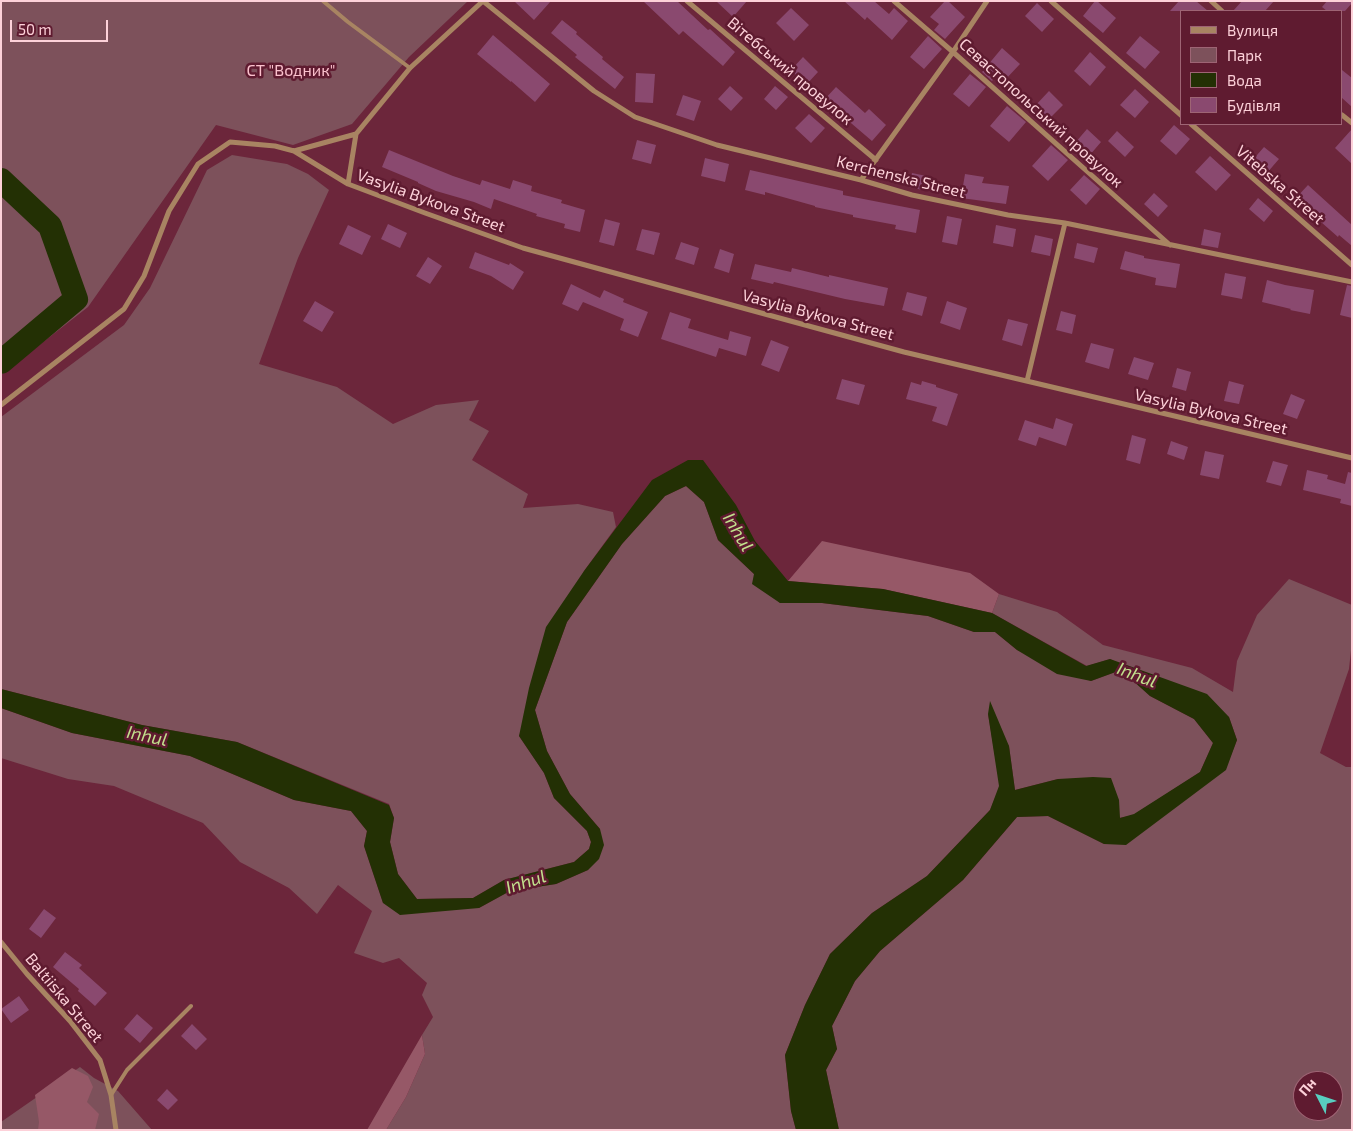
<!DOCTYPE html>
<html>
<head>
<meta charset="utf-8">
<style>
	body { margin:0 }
	#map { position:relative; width:1353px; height:1131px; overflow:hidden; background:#6c263b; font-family:"Exo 2",sans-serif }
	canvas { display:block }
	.frame { position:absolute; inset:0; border:2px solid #fdd1d9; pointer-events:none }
	.legend { position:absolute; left:1180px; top:10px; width:162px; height:115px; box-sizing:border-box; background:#5f1b30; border:1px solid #9e6474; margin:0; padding:6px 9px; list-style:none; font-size:15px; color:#fdd1d9 }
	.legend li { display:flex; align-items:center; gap:10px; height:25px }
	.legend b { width:25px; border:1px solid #9e6474 }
	.north { position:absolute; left:1293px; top:1071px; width:50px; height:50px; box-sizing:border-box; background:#5f1b30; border:1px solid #9e6474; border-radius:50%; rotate:311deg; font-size:14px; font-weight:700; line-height:20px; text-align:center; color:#fdd1d9 }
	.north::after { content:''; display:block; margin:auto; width:18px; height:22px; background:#58cec0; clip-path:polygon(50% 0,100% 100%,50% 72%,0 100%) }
	.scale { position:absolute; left:10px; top:20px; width:98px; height:22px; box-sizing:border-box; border:2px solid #fdd1d9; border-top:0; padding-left:6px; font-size:15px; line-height:18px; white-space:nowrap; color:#fdd1d9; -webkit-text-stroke:4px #5f1b30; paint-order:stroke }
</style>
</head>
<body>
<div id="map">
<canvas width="1353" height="1131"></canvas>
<div class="frame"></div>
<ul class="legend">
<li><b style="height:6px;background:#a88462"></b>Вулиця</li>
<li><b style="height:14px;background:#7d515b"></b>Парк</li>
<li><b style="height:14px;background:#233004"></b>Вода</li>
<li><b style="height:14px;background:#8a496f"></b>Будівля</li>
</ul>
<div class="north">Пн</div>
<div class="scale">50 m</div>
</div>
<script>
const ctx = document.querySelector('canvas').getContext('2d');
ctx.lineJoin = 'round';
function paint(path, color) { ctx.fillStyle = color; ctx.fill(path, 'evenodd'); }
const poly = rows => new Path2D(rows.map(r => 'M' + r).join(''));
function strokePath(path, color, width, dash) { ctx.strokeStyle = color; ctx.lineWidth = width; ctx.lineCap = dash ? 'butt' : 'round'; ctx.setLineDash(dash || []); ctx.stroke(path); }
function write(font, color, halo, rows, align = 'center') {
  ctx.font = font + ' "Exo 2",sans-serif'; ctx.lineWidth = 5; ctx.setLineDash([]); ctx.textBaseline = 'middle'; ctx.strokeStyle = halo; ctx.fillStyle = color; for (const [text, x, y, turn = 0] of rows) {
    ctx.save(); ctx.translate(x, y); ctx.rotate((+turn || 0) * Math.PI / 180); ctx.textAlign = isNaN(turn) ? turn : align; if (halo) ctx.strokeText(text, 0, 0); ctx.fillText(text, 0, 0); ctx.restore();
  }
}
paint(poly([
	[1,1,468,1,409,57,352,124,293,145,216,125,88,307,1,375],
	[232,155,287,164,308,174,329,190,298,258,259,364,337,387,393,424,436,405,479,400,469,420,489,431,472,460,528,494,523,508,578,504,613,512,616,527,584,571,519,736,544,773,554,798,587,831,591,842,589,849,574,862,504,880,473,898,417,899,398,874,390,842,394,818,389,804,237,742,142,725,1,689,1,417,124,325,150,288,207,170],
	[686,486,704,502,718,540,754,574,780,603,822,603,928,616,974,632,995,632,1017,650,1091,681,1121,670,1150,696,1194,719,1213,743,1200,772,1134,815,1119,818,1119,800,1058,779,1015,790,1009,746,988,714,1000,786,990,810,927,876,872,913,830,954,805,1005,785,1055,791,1111,796,1130,386,1130,406,1097,425,1054,422,1035,433,1017,422,995,427,983,399,958,383,963,354,953,372,911,338,885,317,914,289,888,240,862,203,823,114,786,68,779,1,758,1,708,72,733,190,756,294,800,351,811,367,831,364,846,383,903,479,908,510,891,556,884,588,870,600,829,570,794,547,751,535,710,567,622,622,544,665,496],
	[1289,579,1352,605,1352,641,1349,669,1320,753,1346,767,1352,767,1352,1130,839,1130,826,1070,837,1049,832,1026,855,981,880,951,963,880,1017,817,1048,816,1104,844,1225,770,1237,740,1229,717,1110,659,1087,666,992,613,999,594,1057,612,1103,645,1192,668,1233,692,1237,661,1257,615],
	[1303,1081,1333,1081,1333,1111,1303,1111],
	[80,1067,94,1078,118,1091,152,1130,1,1130,1,1122]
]), '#7d515b');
paint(poly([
	[822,541,970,573,999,594,992,613,883,589,788,581],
	[422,1035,425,1054,406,1097,386,1130,367,1130],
	[72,1068,88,1076,93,1087,87,1102,99,1114,95,1130,38,1130,39,1122,35,1095]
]), '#965867');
paint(poly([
	[688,460,703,460,736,505,755,541,788,581,883,589,992,613,1086,666,1110,659,1207,694,1229,717,1237,740,1226,770,1126,845,1104,844,1048,816,1017,817,963,880,880,951,855,981,832,1026,837,1049,826,1070,839,1130,796,1130,791,1111,785,1055,805,1005,830,954,872,913,927,876,990,810,999,786,988,714,990,701,1009,746,1015,790,1058,779,1093,777,1111,778,1119,800,1120,818,1134,814,1200,772,1213,743,1194,719,1150,696,1121,670,1091,681,1057,674,1017,650,995,632,974,632,928,616,822,603,780,603,752,584,754,574,718,540,704,502,686,486,665,496,622,544,567,622,535,710,547,751,570,794,600,829,604,845,599,859,588,870,556,884,510,891,479,908,400,915,383,903,364,846,367,831,351,811,294,800,190,756,72,733,1,708,1,689,142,725,237,742,389,805,394,818,390,842,398,874,417,899,473,898,504,880,574,862,589,849,591,842,587,831,554,798,544,773,519,736,529,688,546,627,584,571,652,480]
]), '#233004');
strokePath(poly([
	[1,180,50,226,76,299,1,362]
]), '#233004', 24);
paint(poly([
	[514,1,551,1,534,20],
	[643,1,677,1,708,30,710,29,735,52,723,66,683,31,679,35],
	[716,1,747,1,733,17],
	[844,1,874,1,889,14,894,8,908,21,892,40,867,17,865,20],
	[945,1,948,1,965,17,945,39,934,30,939,24,930,17],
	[1095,1,1097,1,1116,18,1103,33,1083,16],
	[1179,1,1196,1,1208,11,1170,11],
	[1242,1,1274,1,1265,11,1233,11],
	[1327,1,1352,1,1352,3,1345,11,1327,11,1322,7],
	[1037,3,1054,19,1042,32,1025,16],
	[791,8,809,25,794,41,776,23],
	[562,20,577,32,576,34,603,57,602,59,624,77,615,89,575,57,577,55,551,33],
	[493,35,550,84,535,102,511,81,511,82,477,54],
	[928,36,942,49,924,69,910,57],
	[1140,36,1160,52,1145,69,1126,53],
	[1002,48,1020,64,1004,81,997,75,992,81,982,72],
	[1090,52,1106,67,1090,86,1074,71],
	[803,57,818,72,806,85,791,70],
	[1342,70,1352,78,1352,107,1342,98],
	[636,73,655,74,653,103,635,102],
	[970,74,986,87,969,107,953,94],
	[730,86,743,98,731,111,718,99],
	[775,86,788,97,776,110,764,99],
	[836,87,865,113,869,109,886,125,872,141,824,100],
	[1135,89,1149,102,1135,118,1120,105],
	[1049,91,1063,105,1048,120,1034,107],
	[683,95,701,101,694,121,676,115],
	[1007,106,1026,122,1009,142,990,126],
	[809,114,825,128,811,143,795,128],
	[1174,125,1190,139,1176,155,1160,141],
	[1087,129,1101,142,1089,156,1075,143],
	[1352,129,1352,164,1335,148],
	[1117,131,1134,147,1125,157,1108,141],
	[637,140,656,145,651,164,632,159],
	[1051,145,1068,160,1048,181,1032,166],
	[1264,147,1279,159,1266,174,1251,162],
	[389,150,453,176,480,185,482,180,510,189,513,180,532,186,531,191,562,200,561,203,585,210,580,232,564,228,565,224,536,216,537,214,494,199,491,209,474,202,436,191,418,183,418,182,382,167],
	[1210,156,1231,175,1216,191,1195,172],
	[705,158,729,164,725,182,701,176],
	[750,170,843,191,843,195,920,210,916,233,895,229,896,225,853,217,853,215,815,207,815,206,765,192,765,195,745,190],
	[912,173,931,177,927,191,909,187],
	[965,174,984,177,982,183,1009,186,1006,204,961,198],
	[1084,175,1100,189,1086,205,1070,190],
	[1308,185,1352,225,1352,246,1339,235,1338,237,1295,199],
	[1154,193,1168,206,1158,217,1144,204],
	[1258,198,1273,211,1264,222,1249,209],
	[947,216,962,219,957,245,942,242],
	[605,219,620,223,614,246,599,242],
	[388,224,407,233,400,248,381,239],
	[348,225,371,236,362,255,339,244],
	[996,225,1016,229,1013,247,993,243],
	[642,229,660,233,654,255,636,250],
	[1204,229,1221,233,1218,248,1201,245],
	[1035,235,1053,239,1050,256,1031,252],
	[681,242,699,248,694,265,675,259],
	[1077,243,1098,248,1094,263,1074,258],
	[720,249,734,254,729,273,714,268],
	[1125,251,1144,256,1144,258,1180,264,1176,288,1155,285,1156,278,1120,269],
	[475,252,509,265,510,263,524,272,513,290,491,276,469,268],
	[428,257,442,266,430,284,416,276],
	[755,264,791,272,792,268,829,277,829,275,888,288,884,306,845,299,774,282,773,284,751,279],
	[1225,273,1246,277,1242,299,1221,295],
	[1267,280,1285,285,1314,290,1310,314,1290,310,1291,309,1262,302],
	[571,284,600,298,604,290,624,299,623,302,648,312,638,337,620,330,624,319,583,302,578,311,562,304],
	[1347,285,1352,286,1352,318,1340,315],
	[907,292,927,297,922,316,902,310],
	[315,301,334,312,322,332,303,321],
	[947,301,967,308,960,330,940,323],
	[1061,311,1076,315,1072,334,1056,330],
	[670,312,691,319,688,328,728,340,730,331,751,337,746,356,719,348,716,357,661,339],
	[1008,319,1028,324,1022,346,1002,340],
	[771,340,789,347,779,372,761,365],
	[1091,343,1114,349,1109,369,1085,362],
	[1134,357,1154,363,1148,380,1128,374],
	[1177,368,1191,372,1186,391,1172,387],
	[842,379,865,385,859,405,836,399],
	[922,381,936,385,936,387,958,394,947,426,932,421,937,407,906,399,911,382,921,385],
	[1229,381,1244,385,1239,404,1224,401],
	[1291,394,1305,400,1297,419,1283,414],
	[1056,418,1073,424,1066,446,1039,437,1036,446,1018,440,1025,420,1053,429],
	[1132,435,1146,439,1140,464,1126,460],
	[1171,441,1188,447,1184,460,1167,454],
	[1205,451,1224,455,1219,479,1200,475],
	[1273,461,1288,465,1281,486,1266,482],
	[1307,470,1328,475,1327,479,1345,484,1348,472,1352,473,1352,506,1340,503,1341,499,1303,490],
	[44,909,56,918,41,938,29,929],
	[65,952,82,965,79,968,107,993,95,1006,78,991,79,989,53,967],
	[19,996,29,1010,11,1023,1,1009],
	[137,1014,153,1028,140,1043,124,1029],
	[192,1024,207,1039,196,1050,181,1036],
	[167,1089,178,1100,168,1110,157,1100]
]), '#8a496f');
strokePath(poly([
	[323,1,348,22,410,68],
	[111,1095,127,1070,191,1006]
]), '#a88462', 4);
strokePath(poly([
	[483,1,594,91,635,117,717,145,861,180,912,195,1008,215,1065,223,1352,282],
	[687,1,876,160],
	[894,1,953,52,1170,245],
	[1051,1,1182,116],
	[1211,1,1222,11],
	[1342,115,1352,123],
	[1191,124,1352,265],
	[294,151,348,184,425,213,523,248,904,352,1352,458],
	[861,180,953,52,987,1],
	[348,184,356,134],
	[1027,381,1065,223],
	[1,405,124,309,144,276,169,211,198,164,230,142,275,146,294,151,356,134,410,68,483,1],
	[1,942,27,974,70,1021,100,1060,111,1095,116,1130]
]), '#a88462', 5);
write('16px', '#fbc1cd', '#5f1b30', [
	["СТ \"Водник\"",291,71]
]);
write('16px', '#fdd1d9', '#5f1b30', [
	["Вітебський провулок",790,71,40],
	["Севастопольський провулок",1041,113,42],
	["Kerchenska Street",901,177,14],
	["Vitebska Street",1280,185,41],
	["Vasylia Bykova Street",431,201,20],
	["Vasylia Bykova Street",818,315,15],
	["Vasylia Bykova Street",1211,412,13],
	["Baltiiska Street",64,998,50]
]);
write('italic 18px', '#c2e18d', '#5f1b30', [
	["Inhul",738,532,59],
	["Inhul",1137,675,21],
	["Inhul",147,736,12],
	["Inhul",526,882,-18]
]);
</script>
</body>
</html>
